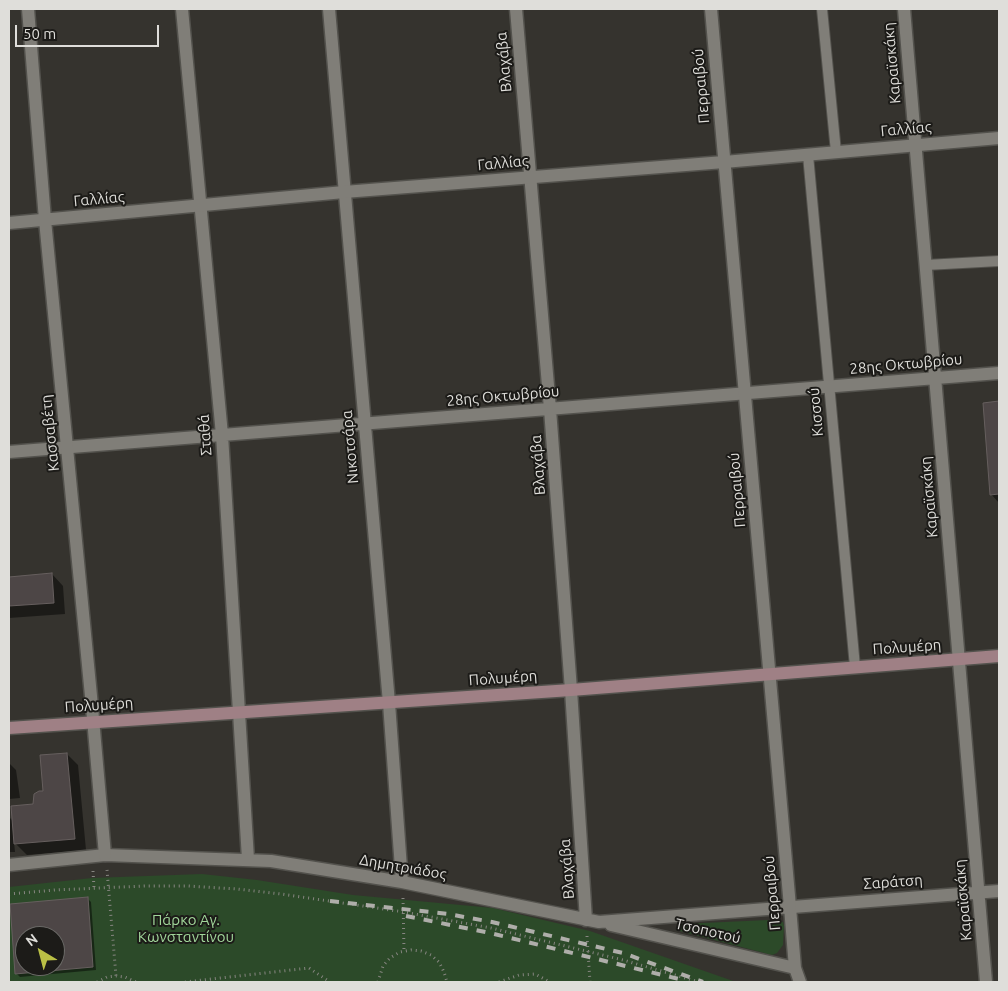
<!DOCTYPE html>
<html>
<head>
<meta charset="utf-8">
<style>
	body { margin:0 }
	#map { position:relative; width:1008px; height:991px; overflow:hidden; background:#35332e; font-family:Ubuntu,sans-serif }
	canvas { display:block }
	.frame { position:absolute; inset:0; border:10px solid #dfdeda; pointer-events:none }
	.north { position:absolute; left:15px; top:926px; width:50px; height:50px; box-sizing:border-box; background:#1c1b18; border:1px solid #6a6966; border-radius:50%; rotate:323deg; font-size:14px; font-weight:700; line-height:20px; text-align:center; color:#dfdeda }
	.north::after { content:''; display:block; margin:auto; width:18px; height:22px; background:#bac045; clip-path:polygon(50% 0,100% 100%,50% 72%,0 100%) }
	.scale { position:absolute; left:15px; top:25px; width:144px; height:22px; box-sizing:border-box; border:2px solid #dfdeda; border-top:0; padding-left:6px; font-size:15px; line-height:18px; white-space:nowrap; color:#dfdeda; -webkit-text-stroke:4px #1c1b18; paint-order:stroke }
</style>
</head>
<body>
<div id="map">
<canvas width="1008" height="991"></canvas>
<div class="frame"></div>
<div class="north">N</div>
<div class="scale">50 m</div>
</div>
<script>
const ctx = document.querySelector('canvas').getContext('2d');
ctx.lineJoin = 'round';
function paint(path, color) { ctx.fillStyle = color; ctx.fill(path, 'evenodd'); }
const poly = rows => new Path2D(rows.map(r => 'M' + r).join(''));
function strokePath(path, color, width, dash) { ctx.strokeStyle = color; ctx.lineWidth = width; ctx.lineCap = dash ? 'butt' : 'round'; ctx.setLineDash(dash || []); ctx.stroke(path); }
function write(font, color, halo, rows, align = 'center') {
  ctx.font = font + ' Ubuntu,sans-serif'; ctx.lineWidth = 4; ctx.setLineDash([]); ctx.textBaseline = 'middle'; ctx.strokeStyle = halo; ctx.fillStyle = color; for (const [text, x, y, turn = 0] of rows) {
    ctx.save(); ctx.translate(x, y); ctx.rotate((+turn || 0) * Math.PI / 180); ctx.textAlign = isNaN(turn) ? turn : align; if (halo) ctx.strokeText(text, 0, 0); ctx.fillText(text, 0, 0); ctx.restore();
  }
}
paint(poly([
	[202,874,257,880,353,895,493,908,590,931,736,982,9,982,9,887,92,878],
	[25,936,55,936,55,966,25,966],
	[768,920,783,922,784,926,783,945,777,953,772,955,676,930,681,924]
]), '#2c4a29');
paint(poly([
	[999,403,999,503,991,494,984,404],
	[52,574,63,586,65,614,9,618,9,578],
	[67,754,78,765,86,850,27,855,14,842,15,852,9,852,9,817,14,822,34,805,44,792],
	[9,763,16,770,20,798,9,799],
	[87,898,91,902,96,970,20,977,16,973,11,905],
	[25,936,55,936,55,966,25,966]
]), '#0007');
const building = poly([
	[999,401,999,494,990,495,983,403,999,401],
	[52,573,54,603,9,606,9,577,52,573],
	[67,753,75,839,14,844,11,806,33,804,34,794,39,791,43,791,40,755,67,753],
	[88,897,93,967,15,974,10,904,88,897],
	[25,936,55,936,55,966,25,966,25,936]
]);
paint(building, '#4d4646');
strokePath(building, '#665f5e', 1);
const service = poly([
	[822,9,836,152],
	[808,155,855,667],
	[926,265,999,261]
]);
const minor = poly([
	[182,9,222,435,248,859],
	[329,9,389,703,402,882],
	[516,9,550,409,571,690,586,920],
	[904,9,986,982],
	[9,452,999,373],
	[9,865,105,855,271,861,402,882,599,922,999,891],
	[790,907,795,968,800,982],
	[611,925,795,968]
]);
const tertiary = poly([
	[28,9,45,220,91,696,105,855],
	[711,9,790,907],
	[9,223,344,192,724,162,999,138]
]);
const secondary = poly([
	[9,728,571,690,999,656]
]);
strokePath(service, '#53524d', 12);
strokePath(minor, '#53524d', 15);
strokePath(tertiary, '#53524d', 15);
strokePath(secondary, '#53524d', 15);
strokePath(poly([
	[107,870,116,976],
	[93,871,94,888],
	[9,894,55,890,144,886,188,886,237,889,281,894,404,912,491,928,623,960,699,982],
	[403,898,404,951],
	[587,936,590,982],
	[97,982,107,977,116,976,125,977,136,982],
	[185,982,309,968,330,982],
	[378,982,383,966,390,958,400,952,411,950,421,951,431,955,439,962,444,972,447,982],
	[499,982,519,975,535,974,550,982]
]), '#878681', 3, [1, 4]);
strokePath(service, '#807e78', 10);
strokePath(minor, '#807e78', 12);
strokePath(tertiary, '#807e78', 12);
strokePath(secondary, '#9f8085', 12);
strokePath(poly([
	[330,901,448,914,492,922,623,953,703,982],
	[406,916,490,933,679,979]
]), '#afaeaa', 4, [9, 9]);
write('15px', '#dfdeda', '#1c1b18', [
	["Βλαχάβα",504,62,-95],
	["Καραϊσκάκη",892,63,-95],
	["Περραιβού",701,86,-95],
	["Γαλλίας",906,129,-5],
	["Γαλλίας",503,163,-5],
	["Γαλλίας",99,199,-5],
	["28ης Οκτωβρίου",906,364,-5],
	["28ης Οκτωβρίου",503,396,-5],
	["Κισσού",816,412,-95],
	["Κασσαβέτη",50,433,-96],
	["Σταθά",205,435,-94],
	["Νικοτσάρα",350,447,-95],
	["Βλαχάβα",538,465,-94],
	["Περραιβού",737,490,-95],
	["Καραϊσκάκη",929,497,-95],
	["Πολυμέρη",907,647,-4],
	["Πολυμέρη",503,678,-4],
	["Πολυμέρη",99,705,-4],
	["Δημητριάδος",403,867,10],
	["Βλαχάβα",567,869,-94],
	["Σαράτση",893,882,-4],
	["Περραιβού",772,893,-95],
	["Καραϊσκάκη",963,900,-95],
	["Τσοποτού",708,931,13]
]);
write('15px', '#a1d69a', '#1c1b18', [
	["Πάρκο Αγ.",186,920],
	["Κωνσταντίνου",186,937]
]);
</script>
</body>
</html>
